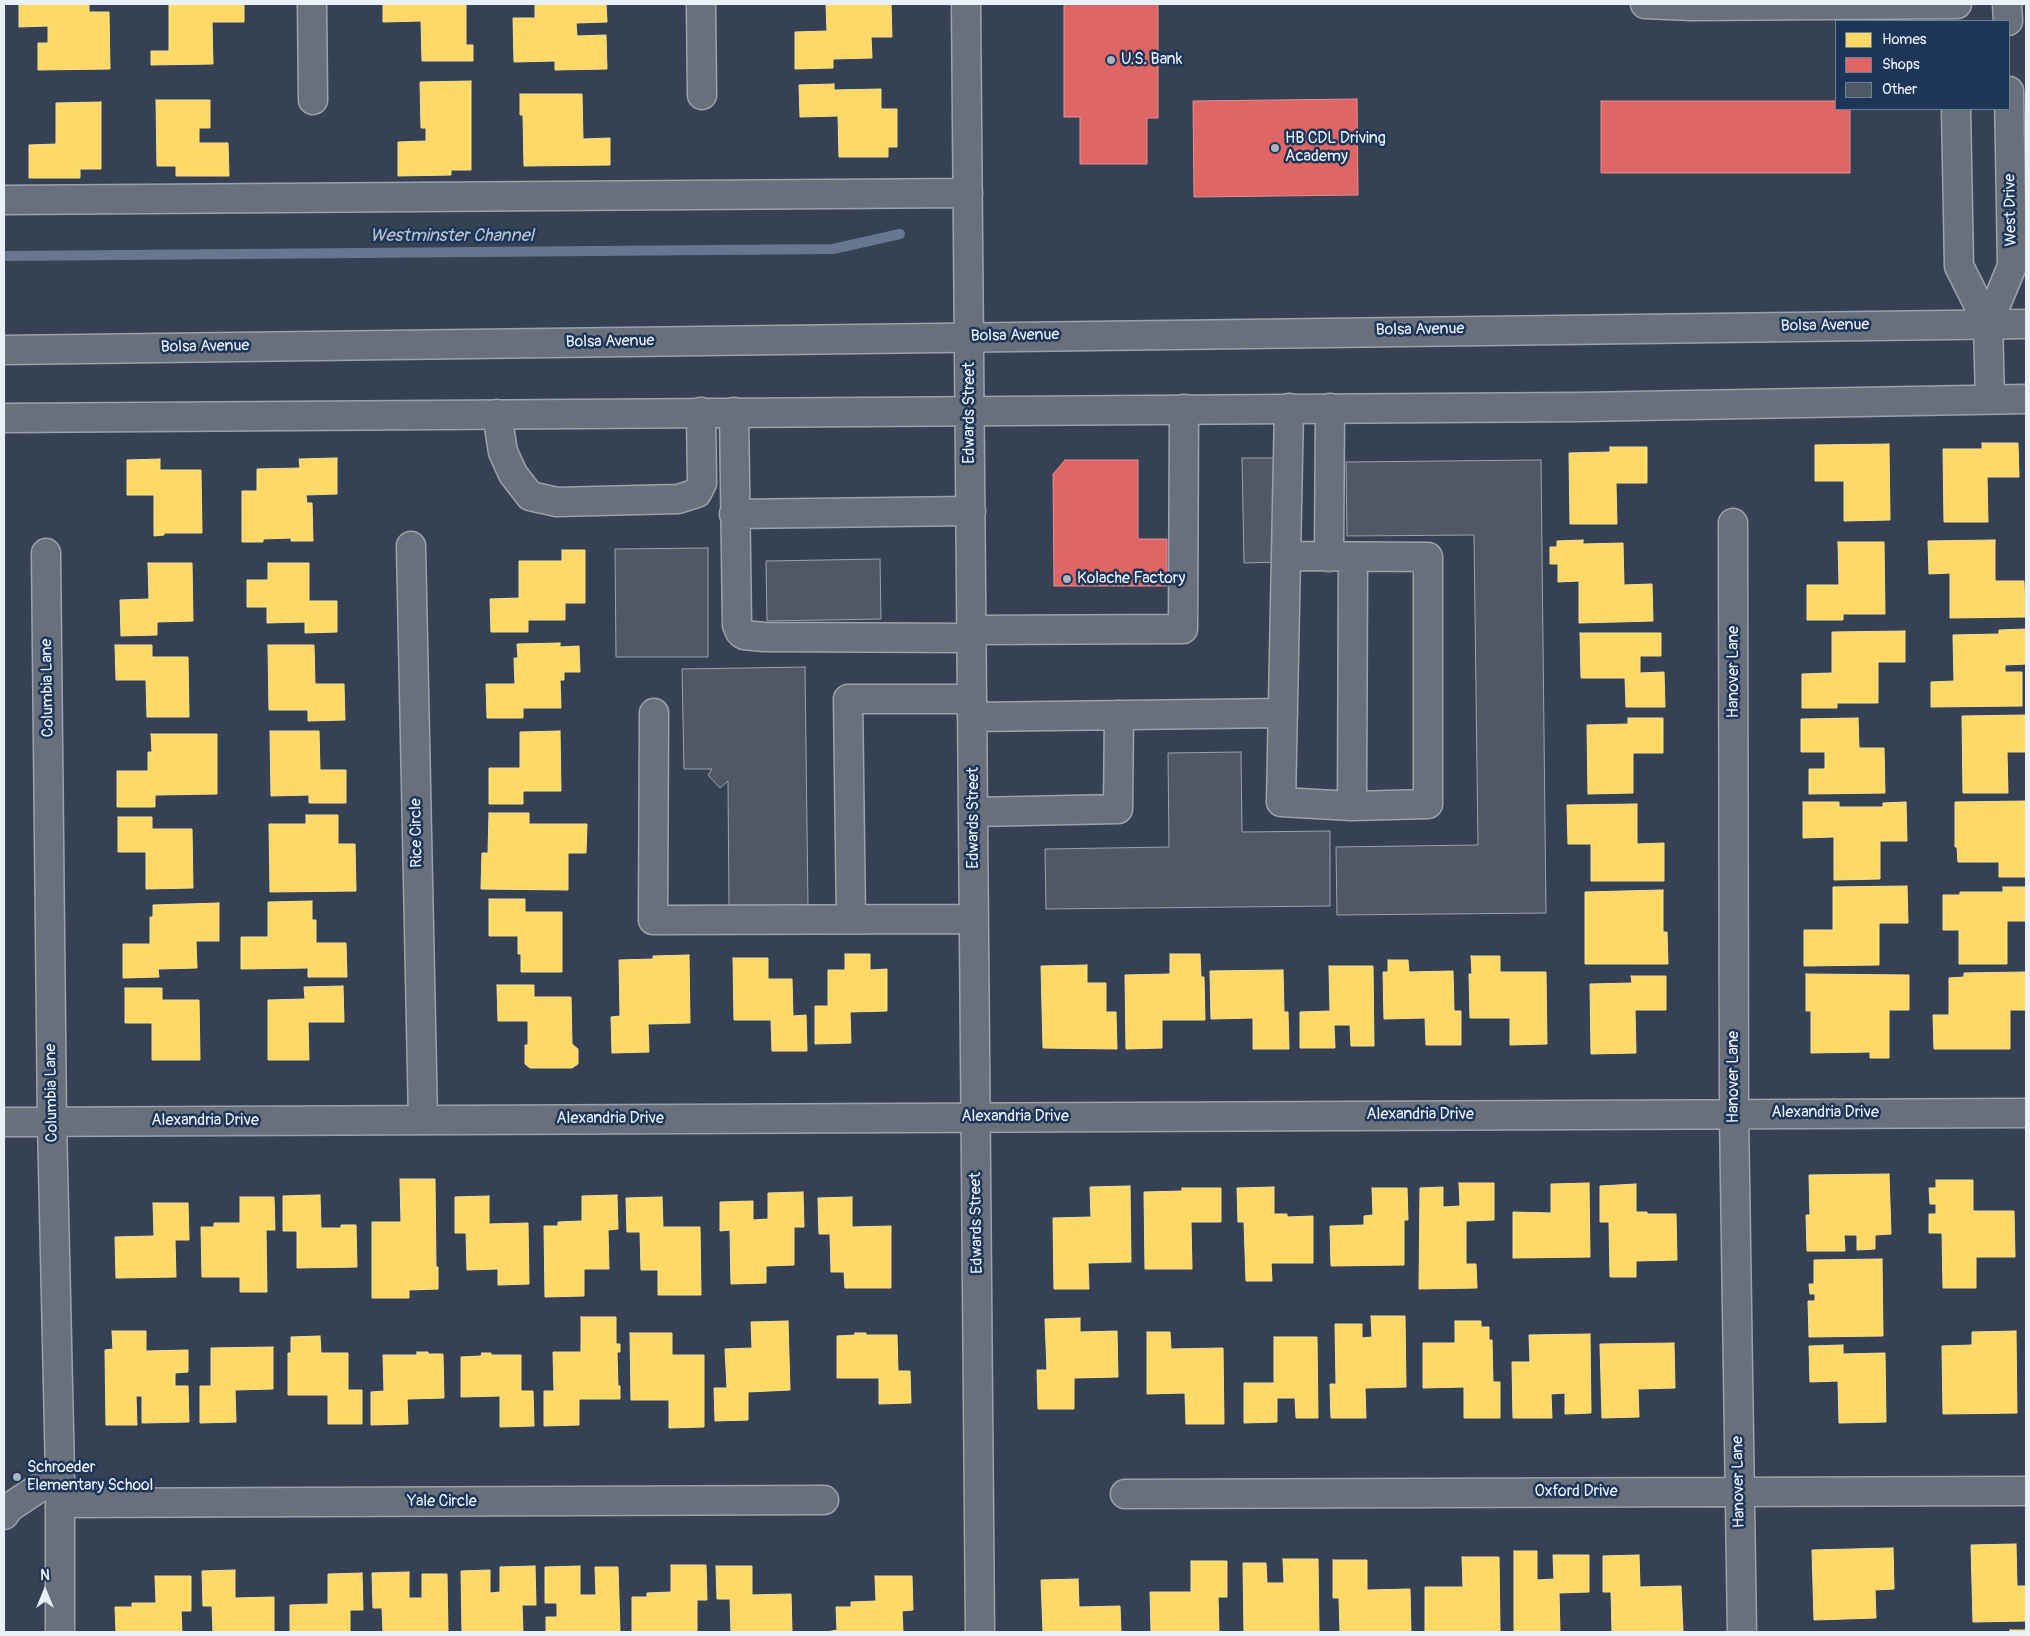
<!DOCTYPE html>
<html>
<head>
<meta charset="utf-8">
<style>
	body { margin:0 }
	#map { position:relative; width:2030px; height:1636px; overflow:hidden; background:#364254; font-family:Pangolin,sans-serif }
	canvas { display:block }
	.frame { position:absolute; inset:0; border:5px solid #e8f1f8; pointer-events:none }
	.legend { position:absolute; left:1835px; top:20px; width:175px; height:90px; box-sizing:border-box; background:#1d3557; border:1px solid #6e8097; margin:0; padding:6px 9px; list-style:none; font-size:15px; color:#e8f1f8 }
	.legend li { display:flex; align-items:center; gap:10px; height:25px }
	.legend b { width:25px; border:1px solid #6e8097 }
	.north { position:absolute; left:20px; top:1566px; width:50px; height:50px; -webkit-text-stroke:4px #1d3557; paint-order:stroke; rotate:0deg; font-size:14px; font-weight:700; line-height:20px; text-align:center; color:#e8f1f8 }
	.north::after { content:''; display:block; margin:auto; width:18px; height:22px; background:#e8f1f8; clip-path:polygon(50% 0,100% 100%,50% 72%,0 100%) }
</style>
</head>
<body>
<div id="map">
<canvas width="2030" height="1636"></canvas>
<div class="frame"></div>
<ul class="legend">
<li><b style="height:14px;background:#ffd966"></b>Homes</li>
<li><b style="height:14px;background:#e06666"></b>Shops</li>
<li><b style="height:14px;background:#4f5966"></b>Other</li>
</ul>
<div class="north">N</div>
</div>
<script>
const ctx = document.querySelector('canvas').getContext('2d');
ctx.lineJoin = 'round';
function paint(path, color) { ctx.fillStyle = color; ctx.fill(path, 'evenodd'); }
const poly = rows => new Path2D(rows.map(r => 'M' + r).join(''));
function strokePath(path, color, width, dash) { ctx.strokeStyle = color; ctx.lineWidth = width; ctx.lineCap = dash ? 'butt' : 'round'; ctx.setLineDash(dash || []); ctx.stroke(path); }
function write(font, color, halo, rows, align = 'center') {
  ctx.font = font + ' Pangolin,sans-serif'; ctx.lineWidth = 5; ctx.setLineDash([]); ctx.textBaseline = 'middle'; ctx.strokeStyle = halo; ctx.fillStyle = color; for (const [text, x, y, turn = 0] of rows) {
    ctx.save(); ctx.translate(x, y); ctx.rotate((+turn || 0) * Math.PI / 180); ctx.textAlign = isNaN(turn) ? turn : align; if (halo) ctx.strokeText(text, 0, 0); ctx.fillText(text, 0, 0); ctx.restore();
  }
}
const homes = poly([
	[19,4,89,4,89,12,109,12,110,69,38,70,38,43,48,43,48,26,19,27,19,4],
	[169,4,244,4,244,22,212,22,213,64,151,65,151,51,169,51,169,4],
	[383,4,466,4,466,45,473,45,473,61,422,61,421,21,383,22,383,4],
	[535,4,606,4,607,22,576,23,577,36,606,35,607,69,555,70,555,61,514,62,513,18,535,18,535,4],
	[826,4,891,4,892,37,871,37,872,58,833,59,833,68,795,69,795,32,827,31,826,4],
	[471,81,471,170,451,170,451,175,398,176,398,142,426,141,426,128,421,128,420,82,471,81],
	[834,84,834,90,881,89,881,109,897,109,897,147,888,147,888,157,839,157,838,116,800,117,799,85,834,84],
	[520,94,582,94,583,139,610,138,610,165,524,166,523,115,520,115,520,94],
	[156,100,210,100,210,128,199,128,199,143,228,143,229,176,176,176,176,166,157,166,156,100],
	[101,102,101,169,80,169,80,178,29,178,29,145,56,144,56,103,101,102],
	[1982,443,2018,443,2019,477,1987,477,1988,522,1944,522,1943,449,1982,449,1982,443],
	[1889,444,1890,520,1844,521,1844,481,1815,481,1815,445,1889,444],
	[1610,447,1647,447,1647,483,1616,483,1617,524,1570,524,1569,453,1610,452,1610,447],
	[337,458,337,494,306,495,307,503,312,503,313,541,291,541,291,538,263,539,263,542,242,542,242,491,257,491,257,469,300,468,299,459,337,458],
	[160,459,160,470,201,470,202,533,164,533,164,535,154,536,154,495,127,495,127,460,160,459],
	[1583,540,1583,544,1623,543,1624,585,1652,584,1653,621,1579,623,1579,581,1558,582,1558,564,1550,564,1550,547,1557,547,1557,541,1583,540],
	[1995,540,1995,581,2024,581,2025,617,1950,618,1950,573,1929,574,1928,541,1995,540],
	[1838,542,1884,542,1885,614,1843,614,1843,620,1807,620,1807,585,1839,585,1838,542],
	[562,550,585,550,585,603,565,603,565,620,528,620,528,632,491,632,490,599,519,598,519,561,562,561,562,550],
	[148,563,192,563,193,621,157,622,157,635,121,636,120,600,149,599,148,563],
	[268,563,309,563,309,601,337,601,337,632,305,633,305,622,267,623,267,607,247,607,247,580,268,580,268,563],
	[2026,629,2026,664,2005,665,2005,672,2022,672,2022,706,1931,707,1931,682,1954,681,1953,635,1999,634,1999,630,2026,629],
	[1905,631,1905,662,1878,662,1878,703,1837,703,1837,708,1802,708,1802,674,1832,673,1832,632,1905,631],
	[1580,633,1661,633,1661,656,1640,656,1640,673,1664,672,1665,707,1626,707,1625,678,1581,678,1580,633],
	[560,643,560,647,579,646,580,672,564,672,564,680,560,680,561,708,523,708,523,718,487,718,486,684,515,684,514,658,518,658,517,644,560,643],
	[115,645,152,645,152,657,188,657,189,717,147,717,146,680,116,680,115,645],
	[268,645,314,645,315,684,344,684,345,720,308,721,308,710,269,710,268,645],
	[2026,715,2026,752,2007,752,2008,793,1963,793,1962,716,2026,715],
	[1628,718,1663,718,1663,753,1633,753,1633,793,1588,794,1587,725,1628,724,1628,718],
	[1858,718,1859,748,1884,748,1885,793,1809,794,1809,769,1825,769,1825,752,1801,752,1801,719,1858,718],
	[270,731,319,731,320,770,346,770,346,803,309,803,309,795,271,796,270,731],
	[560,731,561,791,523,791,523,804,489,804,489,768,520,768,520,732,560,731],
	[151,734,217,734,217,794,155,795,155,807,117,807,117,771,148,771,148,752,152,752,151,734],
	[2026,801,2026,877,1999,877,1999,862,1958,862,1957,847,1955,847,1955,802,2026,801],
	[1803,802,1839,802,1839,807,1883,807,1883,803,1906,802,1907,841,1880,841,1880,879,1834,880,1834,837,1803,838,1803,802],
	[1637,804,1637,844,1664,843,1664,881,1591,881,1591,844,1568,844,1567,805,1637,804],
	[489,813,529,813,529,824,587,824,586,853,568,853,568,890,481,889,482,853,488,853,489,813],
	[306,815,338,815,338,844,355,844,356,891,270,892,269,824,306,824,306,815],
	[118,817,152,817,152,829,192,829,193,888,146,889,146,852,118,852,118,817],
	[1907,886,1908,923,1879,923,1879,965,1804,966,1804,930,1833,930,1833,887,1907,886],
	[2003,887,2026,887,2026,921,2007,921,2007,964,1959,964,1959,930,1943,930,1943,895,1960,895,1960,892,2003,892,2003,887],
	[1663,890,1663,932,1667,932,1668,964,1585,964,1585,892,1663,890],
	[489,899,525,899,525,912,562,912,562,972,521,972,521,954,518,954,518,936,489,936,489,899],
	[312,901,312,920,316,920,316,943,346,943,347,977,308,977,308,968,241,969,241,937,268,937,268,902,312,901],
	[219,903,219,941,196,941,197,968,158,969,159,977,123,978,123,944,150,944,150,917,153,917,153,905,219,903],
	[845,954,870,954,870,970,887,969,887,1011,850,1012,851,1043,815,1044,815,1006,828,1006,828,970,845,970,845,954],
	[1170,954,1200,954,1201,977,1204,977,1205,1020,1162,1020,1162,1048,1126,1049,1125,975,1170,974,1170,954],
	[689,955,690,1023,648,1024,649,1052,612,1053,611,1017,620,1016,619,960,653,959,653,956,689,955],
	[1471,956,1500,956,1500,972,1546,972,1547,1044,1510,1045,1510,1018,1470,1018,1469,974,1472,974,1471,956],
	[733,958,768,958,768,979,792,979,793,1016,806,1015,807,1051,772,1051,771,1020,734,1020,733,958],
	[1388,960,1408,960,1409,972,1453,971,1454,1011,1461,1011,1461,1045,1426,1045,1425,1018,1384,1019,1383,972,1388,972,1388,960],
	[1087,965,1087,983,1106,983,1106,1012,1116,1012,1117,1049,1043,1048,1041,966,1087,965],
	[1329,966,1373,966,1374,1046,1351,1046,1350,1025,1334,1025,1335,1048,1300,1048,1300,1012,1330,1011,1329,966],
	[1283,970,1284,1012,1288,1012,1289,1049,1253,1049,1253,1018,1211,1019,1210,971,1283,970],
	[2026,972,2026,1010,2010,1010,2010,1049,1934,1049,1933,1015,1949,1015,1949,978,1964,977,1964,973,2026,972],
	[1806,974,1909,975,1909,1010,1889,1010,1889,1058,1870,1058,1870,1052,1811,1053,1811,1011,1806,1011,1806,974],
	[1631,976,1666,976,1666,1010,1635,1010,1636,1053,1591,1054,1590,984,1632,983,1631,976],
	[497,985,534,985,534,997,571,997,572,1044,578,1049,578,1064,572,1068,530,1068,525,1064,525,1045,528,1045,528,1021,498,1021,497,985],
	[343,986,344,1022,308,1022,309,1060,268,1060,268,1000,305,999,304,987,343,986],
	[125,988,162,988,162,1000,199,1000,200,1060,152,1060,152,1023,125,1023,125,988],
	[1889,1174,1891,1234,1875,1235,1875,1249,1857,1250,1857,1235,1844,1235,1845,1251,1807,1251,1806,1215,1810,1215,1809,1175,1889,1174],
	[400,1179,435,1179,436,1267,438,1267,438,1289,409,1290,409,1298,372,1298,372,1222,401,1222,400,1179],
	[1936,1180,1973,1180,1973,1211,2014,1211,2015,1257,1976,1257,1976,1288,1943,1288,1942,1233,1929,1233,1929,1214,1936,1214,1936,1204,1930,1204,1929,1188,1936,1188,1936,1180],
	[1459,1183,1494,1183,1494,1220,1466,1221,1466,1264,1476,1264,1477,1288,1419,1289,1420,1188,1443,1187,1443,1207,1460,1206,1459,1183],
	[1589,1183,1590,1257,1513,1258,1513,1212,1551,1213,1551,1184,1589,1183],
	[1636,1184,1636,1212,1647,1212,1647,1214,1676,1214,1677,1260,1636,1261,1636,1277,1610,1277,1609,1222,1600,1222,1600,1186,1636,1184],
	[1130,1186,1131,1262,1088,1263,1089,1289,1054,1289,1053,1218,1091,1217,1090,1187,1130,1186],
	[1274,1187,1274,1214,1287,1214,1287,1217,1313,1216,1313,1263,1271,1263,1272,1281,1246,1281,1244,1222,1238,1222,1237,1188,1274,1187],
	[1182,1188,1221,1188,1221,1222,1191,1222,1192,1269,1145,1269,1144,1192,1182,1191,1182,1188],
	[1372,1188,1407,1188,1408,1220,1404,1220,1404,1265,1331,1266,1330,1226,1364,1225,1364,1216,1373,1215,1372,1188],
	[803,1192,804,1227,794,1227,794,1265,766,1266,766,1283,731,1284,730,1230,720,1231,720,1202,753,1201,753,1220,768,1219,768,1193,803,1192],
	[320,1195,321,1228,341,1228,341,1225,356,1225,357,1267,297,1268,297,1231,283,1231,283,1196,320,1195],
	[617,1195,618,1229,608,1230,609,1269,584,1269,584,1296,545,1297,544,1226,558,1226,558,1222,582,1221,582,1196,617,1195],
	[489,1196,489,1224,528,1223,529,1284,498,1285,498,1269,467,1270,466,1233,455,1233,455,1197,489,1196],
	[240,1197,274,1197,275,1230,266,1230,267,1292,240,1292,240,1277,202,1277,201,1227,214,1227,214,1223,240,1223,240,1197],
	[662,1197,663,1227,700,1227,701,1295,658,1295,658,1270,641,1270,640,1232,627,1232,626,1198,662,1197],
	[852,1197,852,1227,891,1226,891,1288,845,1288,844,1272,831,1272,830,1234,819,1234,818,1198,852,1197],
	[153,1203,188,1203,189,1240,175,1240,176,1277,116,1278,115,1237,154,1236,153,1203],
	[1882,1259,1883,1336,1809,1337,1808,1301,1815,1301,1815,1294,1810,1294,1809,1284,1814,1284,1814,1260,1882,1259],
	[1371,1316,1405,1316,1406,1387,1365,1388,1366,1418,1331,1418,1330,1384,1336,1384,1335,1324,1362,1324,1362,1338,1372,1337,1371,1316],
	[581,1317,616,1317,616,1344,620,1344,620,1352,617,1352,618,1386,620,1386,620,1399,579,1399,579,1425,544,1426,544,1391,554,1391,553,1352,581,1352,581,1317],
	[1080,1318,1080,1332,1117,1331,1118,1377,1074,1378,1074,1409,1038,1409,1037,1370,1047,1370,1045,1319,1080,1318],
	[788,1321,790,1390,748,1392,748,1420,715,1421,714,1388,727,1388,725,1349,752,1348,751,1322,788,1321],
	[1455,1321,1481,1321,1481,1327,1489,1327,1489,1340,1492,1340,1493,1382,1500,1382,1500,1418,1464,1418,1464,1387,1423,1388,1423,1343,1455,1343,1455,1321],
	[112,1331,146,1331,146,1351,188,1350,188,1372,175,1373,175,1386,188,1386,189,1422,142,1423,142,1396,136,1396,137,1425,106,1425,105,1350,113,1349,112,1331],
	[2016,1331,2017,1413,1943,1414,1942,1346,1972,1345,1972,1332,2016,1331],
	[1147,1332,1170,1332,1171,1349,1223,1348,1224,1424,1186,1424,1185,1393,1147,1394,1147,1332],
	[630,1333,672,1333,672,1355,704,1355,704,1427,669,1428,669,1400,631,1400,630,1333],
	[855,1333,866,1333,866,1335,897,1335,898,1371,910,1371,911,1403,879,1404,879,1378,837,1378,837,1336,855,1335,855,1333],
	[1590,1334,1591,1413,1565,1414,1565,1393,1551,1394,1552,1418,1513,1418,1512,1362,1530,1362,1529,1335,1590,1334],
	[320,1336,321,1353,348,1353,348,1390,362,1390,362,1424,328,1424,328,1395,288,1395,288,1353,291,1353,291,1337,320,1336],
	[1274,1337,1317,1337,1318,1418,1296,1418,1295,1398,1277,1398,1277,1422,1244,1423,1244,1383,1274,1383,1274,1337],
	[1674,1343,1675,1388,1638,1389,1639,1417,1602,1418,1600,1344,1674,1343],
	[1843,1345,1843,1354,1885,1353,1886,1422,1839,1423,1838,1381,1810,1382,1809,1346,1843,1345],
	[273,1347,273,1389,235,1390,236,1422,200,1423,200,1386,211,1386,211,1348,273,1347],
	[417,1352,428,1352,428,1354,443,1354,444,1398,407,1399,408,1424,371,1425,371,1392,384,1391,383,1355,417,1355,417,1352],
	[482,1353,491,1353,491,1355,521,1355,521,1391,533,1391,534,1426,500,1427,500,1396,461,1397,461,1357,481,1356,482,1353],
	[2016,1544,2017,1586,2026,1586,2026,1621,1973,1622,1971,1545,2016,1544],
	[1893,1548,1894,1589,1875,1590,1876,1618,1814,1620,1812,1550,1893,1548],
	[1514,1551,1537,1551,1537,1580,1554,1579,1553,1555,1589,1555,1589,1592,1559,1593,1560,1632,1514,1632,1514,1551],
	[1639,1555,1640,1587,1681,1586,1683,1631,1612,1632,1611,1592,1603,1592,1603,1556,1639,1555],
	[1462,1557,1499,1557,1500,1631,1425,1632,1425,1587,1463,1587,1462,1557],
	[1283,1559,1318,1559,1319,1632,1244,1632,1243,1563,1266,1563,1267,1583,1284,1583,1283,1559],
	[1333,1560,1367,1560,1367,1590,1410,1589,1411,1632,1340,1632,1339,1598,1333,1598,1333,1560],
	[1191,1561,1227,1561,1227,1597,1218,1597,1219,1632,1151,1632,1150,1592,1191,1592,1191,1561],
	[671,1565,706,1565,707,1600,697,1600,697,1632,632,1632,632,1597,647,1597,647,1593,671,1592,671,1565],
	[535,1566,536,1605,522,1605,523,1632,462,1632,461,1571,490,1570,490,1593,500,1592,500,1567,535,1566],
	[580,1566,580,1595,596,1595,595,1567,618,1567,620,1632,546,1632,546,1617,557,1617,557,1603,545,1603,545,1567,580,1566],
	[716,1566,752,1566,752,1595,791,1594,792,1632,731,1632,730,1599,717,1599,716,1566],
	[235,1570,235,1598,274,1597,274,1632,213,1632,212,1606,203,1606,202,1571,235,1570],
	[409,1572,409,1598,422,1598,422,1574,447,1574,448,1632,383,1632,382,1608,373,1608,372,1573,409,1572],
	[362,1573,363,1610,350,1610,350,1632,290,1632,290,1605,328,1604,328,1574,362,1573],
	[155,1576,191,1576,191,1611,181,1611,182,1632,116,1632,115,1607,132,1607,132,1603,156,1603,155,1576],
	[875,1576,912,1576,913,1610,902,1611,903,1632,827,1632,837,1630,836,1607,851,1607,851,1602,876,1601,875,1576],
	[1078,1579,1079,1607,1120,1606,1121,1632,1043,1632,1041,1580,1078,1579],
	[2010,1630,2026,1630,2026,1632,2010,1632,2010,1630]
]);
paint(homes, '#ffd966');
strokePath(homes, '#f8e092', 1);
const shops = poly([
	[1064,4,1158,4,1158,118,1147,118,1147,164,1080,164,1080,117,1064,117,1064,4],
	[1357,99,1358,195,1194,197,1193,101,1357,99],
	[1601,101,1836,101,1836,109,1850,109,1850,173,1601,173,1601,101],
	[1065,460,1138,460,1138,539,1167,539,1167,586,1054,586,1053,474,1065,460]
]);
paint(shops, '#e06666');
strokePath(shops, '#e29092', 1);
strokePath(poly([
	[4,256,833,249,900,234]
]), '#66778f', 10);
const building = poly([
	[1242,458,1277,458,1279,562,1244,563,1242,458],
	[1541,460,1546,913,1337,915,1336,847,1478,845,1474,535,1347,536,1346,462,1541,460],
	[708,548,708,657,616,657,615,549,708,548],
	[880,559,881,619,767,621,766,561,880,559],
	[805,667,808,906,729,907,728,781,720,788,708,775,712,769,684,769,682,669,805,667],
	[1241,752,1242,832,1330,831,1330,906,1046,909,1045,849,1169,847,1168,753,1241,752]
]);
paint(building, '#4f5966');
strokePath(building, '#9ba2ab', 1);
const minor = poly([
	[312,4,313,100],
	[701,4,702,95],
	[966,4,980,1632],
	[1645,4,1692,6,1957,4],
	[2007,4,2008,21],
	[1956,109,1959,266,1988,324],
	[4,200,968,193],
	[1990,399,1988,324,2012,266,2009,91],
	[734,412,737,625,740,632,744,635,764,637,972,638],
	[497,414,503,452,513,474,530,496,557,502,678,499,697,493,702,483,701,412],
	[734,514,971,511],
	[1733,523,1734,1114,1742,1632],
	[411,546,423,1120],
	[46,553,52,1122,60,1474,60,1632],
	[1287,556,1428,557,1428,804,1352,806,1281,802,1289,408],
	[1329,557,1330,408],
	[972,630,1183,629,1184,409],
	[654,713,653,920,974,919],
	[972,717,1283,713],
	[1352,806,1353,557],
	[974,812,1118,809,1119,715],
	[851,919,848,699,972,699],
	[4,1122,2026,1113],
	[1125,1494,2026,1491],
	[60,1503,824,1500],
	[4,1515,10,1507,60,1474]
]);
const major = poly([
	[4,350,2026,324],
	[4,418,1580,407,2026,399]
]);
strokePath(minor, '#9ba2ab', 31);
strokePath(major, '#9ba2ab', 31);
strokePath(minor, '#68717b', 28);
strokePath(major, '#68717b', 28);
for (const [x, y, r, color] of [
	[1111,60,5,"#aab4bf"],
	[1275,148,5,"#aab4bf"],
	[1067,579,5,"#aab4bf"],
	[17,1477,5,"#aab4bf"]
]) { const dot = new Path2D(); dot.arc(x, y, r, 0, 2 * Math.PI); ctx.fillStyle = color; ctx.fill(dot); strokePath(dot, '#1d3557', 2); }
write('16px', '#e8f1f8', '#1d3557', [
	["U.S. Bank",1121,60],
	["HB CDL Driving",1285,139],
	["Academy",1285,157],
	["Kolache Factory",1077,579],
	["Schroeder",27,1468],
	["Elementary School",27,1486]
], 'left');
write('16px', '#e8f1f8', '#1d3557', [
	["West Drive",2011,210,-91],
	["Bolsa Avenue",1825,326,-1],
	["Bolsa Avenue",1420,330,-1],
	["Bolsa Avenue",1015,336,-1],
	["Bolsa Avenue",610,342,-1],
	["Bolsa Avenue",205,347,-1],
	["Edwards Street",970,413,-90],
	["Hanover Lane",1734,672,-90],
	["Columbia Lane",48,688,-91],
	["Edwards Street",974,818,-90],
	["Rice Circle",417,833,-91],
	["Hanover Lane",1734,1077,-90],
	["Columbia Lane",52,1093,-91],
	["Alexandria Drive",1825,1113],
	["Alexandria Drive",1420,1115],
	["Alexandria Drive",1015,1117],
	["Alexandria Drive",610,1119],
	["Alexandria Drive",205,1121],
	["Edwards Street",977,1223,-91],
	["Hanover Lane",1739,1482,-91],
	["Oxford Drive",1576,1492],
	["Yale Circle",442,1502]
]);
write('italic 18px', '#b6c2d0', '#1d3557', [
	["Westminster Channel",452,236]
]);
</script>
</body>
</html>
